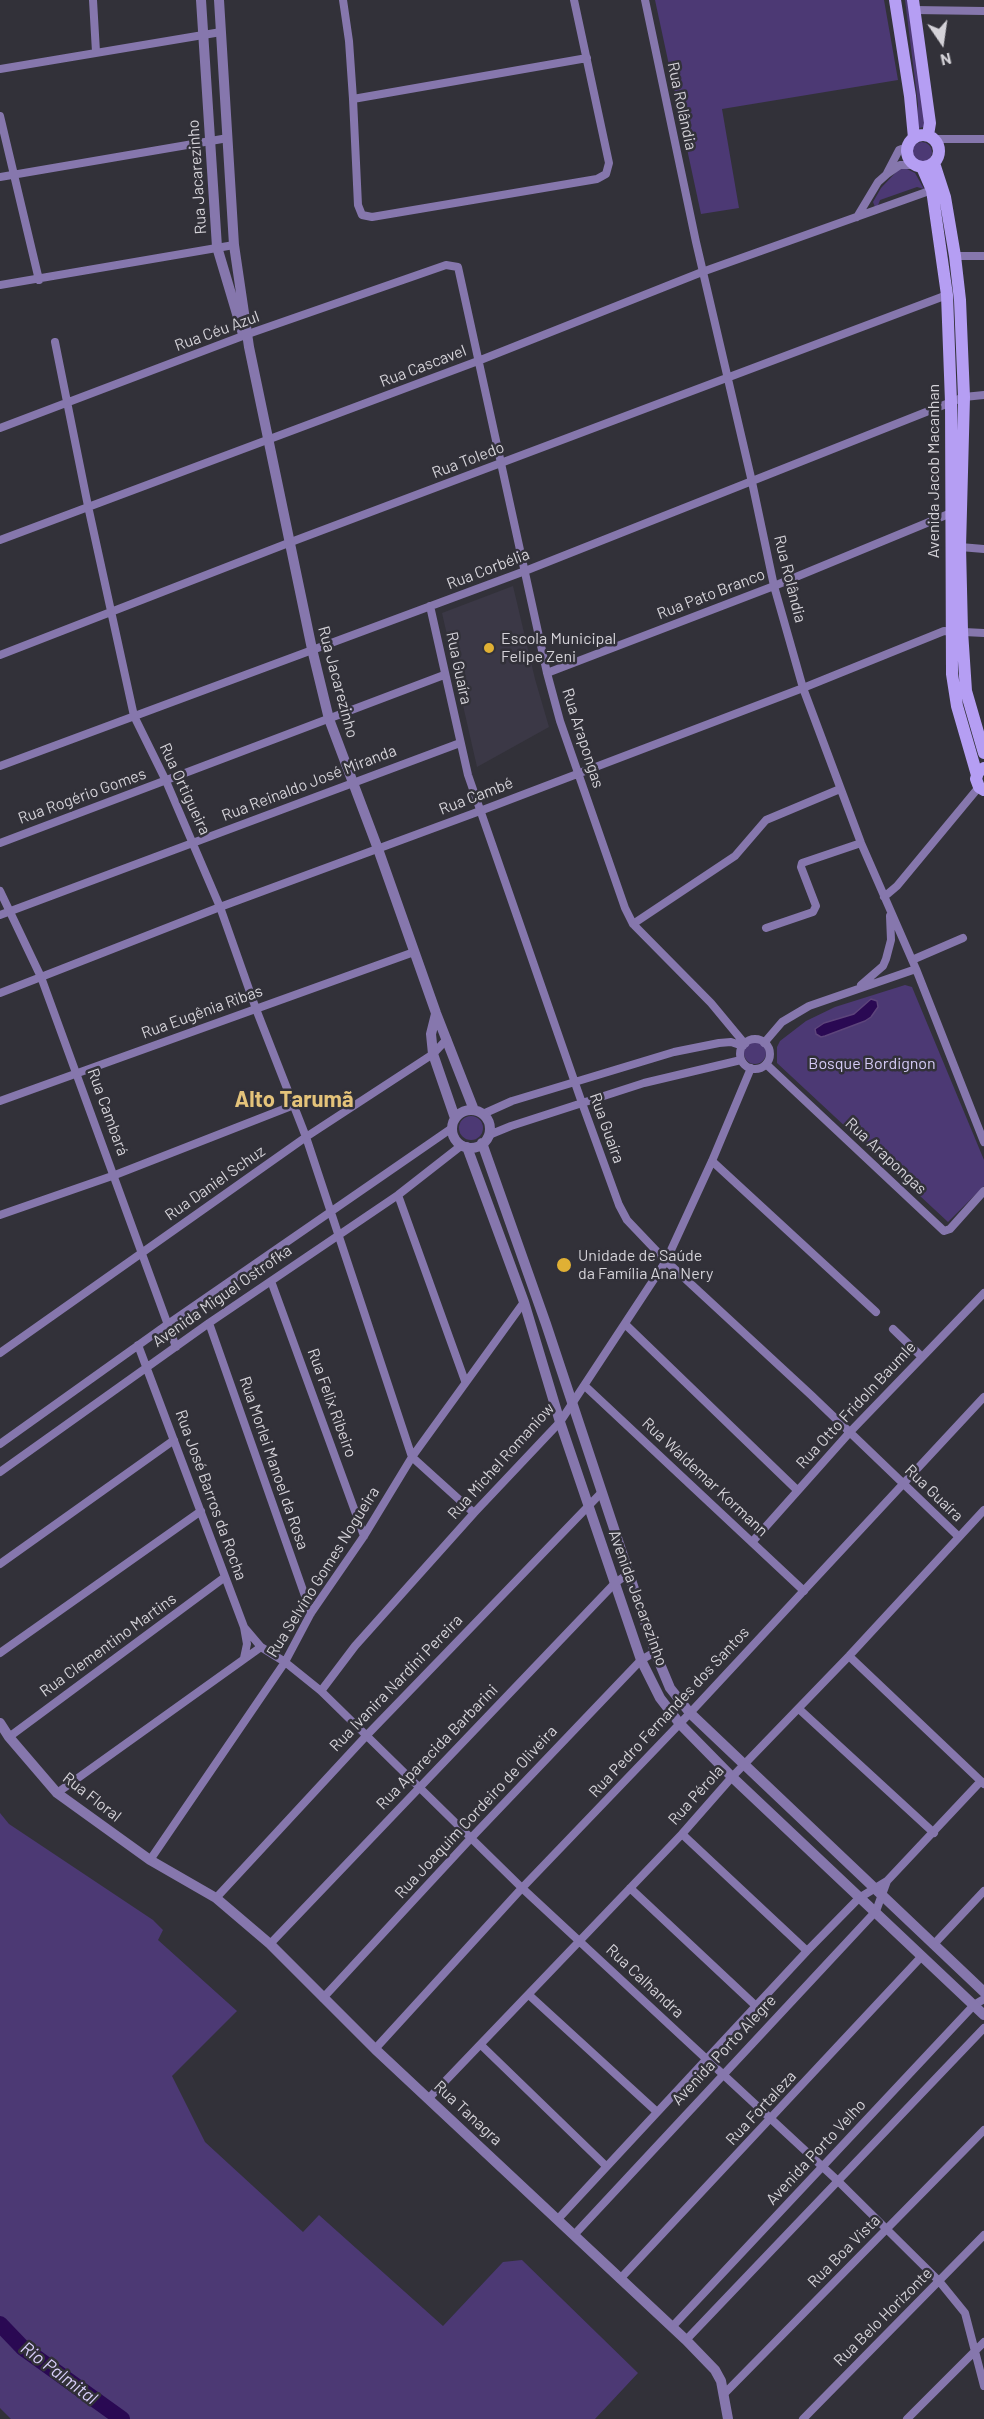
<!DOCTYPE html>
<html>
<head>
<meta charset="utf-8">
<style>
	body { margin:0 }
	#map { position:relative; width:984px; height:2419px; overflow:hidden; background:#323139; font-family:Barlow,sans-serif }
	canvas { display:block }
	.north { position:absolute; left:912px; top:12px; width:60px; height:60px; -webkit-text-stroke:4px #323139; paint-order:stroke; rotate:167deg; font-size:16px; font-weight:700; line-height:24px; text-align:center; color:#d4d2d8 }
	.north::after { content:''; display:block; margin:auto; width:21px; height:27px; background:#d4d2d8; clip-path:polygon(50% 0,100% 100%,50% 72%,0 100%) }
</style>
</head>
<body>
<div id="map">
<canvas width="984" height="2419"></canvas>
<div class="north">N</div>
</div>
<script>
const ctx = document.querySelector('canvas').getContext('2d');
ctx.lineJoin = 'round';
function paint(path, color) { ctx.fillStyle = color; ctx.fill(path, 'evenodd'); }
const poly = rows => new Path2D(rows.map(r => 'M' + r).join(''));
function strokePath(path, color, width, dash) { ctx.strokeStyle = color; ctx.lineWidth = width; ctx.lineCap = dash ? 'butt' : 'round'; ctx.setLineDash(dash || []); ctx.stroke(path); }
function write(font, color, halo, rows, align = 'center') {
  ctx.font = font + ' Barlow,sans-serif'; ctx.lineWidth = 5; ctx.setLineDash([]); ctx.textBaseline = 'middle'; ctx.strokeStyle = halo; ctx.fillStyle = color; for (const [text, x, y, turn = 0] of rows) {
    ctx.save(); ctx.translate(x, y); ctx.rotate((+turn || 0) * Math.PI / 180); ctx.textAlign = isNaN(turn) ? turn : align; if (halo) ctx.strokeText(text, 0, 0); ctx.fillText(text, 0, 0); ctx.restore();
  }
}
paint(poly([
	[513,586,535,679,549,727,477,767,442,613]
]), '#3b3846');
paint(poly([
	[655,0,884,0,898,80,722,109,739,208,701,214],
	[905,0,908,0,927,126,916,129,918,104],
	'912 152a10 10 0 1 1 20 0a10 10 0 1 1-20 0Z',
	[899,169,907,169,915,173,924,189,917,187,880,200,877,208,875,207,873,202,881,188],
	[905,985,912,987,984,1160,984,1186,948,1222,777,1063,777,1047,780,1041,806,1021,835,1007],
	'744 1053a11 11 0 1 1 22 0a11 11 0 1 1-22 0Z',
	'459 1128a12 12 0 1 1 24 0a12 12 0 1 1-24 0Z',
	[0,1813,9,1824,153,1920,163,1930,158,1940,237,2011,172,2076,205,2142,303,2232,319,2215,443,2326,503,2262,522,2260,638,2373,595,2419,11,2419,0,2408]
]), '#4c3974');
const water = poly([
	[871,999,877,1001,878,1007,871,1017,865,1021,825,1036,821,1037,816,1034,815,1029,824,1023,854,1014,871,999]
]);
paint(water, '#2a0953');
strokePath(water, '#5d457b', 1.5);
strokePath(poly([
	[0,2324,23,2348,122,2419]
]), '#2a0953', 16);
strokePath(poly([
	[93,0,96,52],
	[343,0,349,41,353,99,358,205,362,215,372,217,597,179,606,174,609,163,574,0],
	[645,0,696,242,752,482,774,586,803,688,861,843,916,969,984,1142],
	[914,10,984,11],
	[0,69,221,32],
	[353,99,587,58],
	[0,116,39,280],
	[934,139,984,139],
	[887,173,899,150,907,147],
	[0,177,228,138],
	[857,217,878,182,887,174,900,165,914,165],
	[955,256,984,256],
	[0,285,234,245],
	[55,342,88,506,134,716,166,781,220,907,256,1009,306,1137,412,1457,474,1513],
	[0,428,248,334,446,265,458,267,547,673,560,721,625,908,633,924,711,1003,745,1044],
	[0,540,478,361,702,272,932,190],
	[960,547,984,549],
	[430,606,468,775,582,1103,619,1205,627,1220,666,1261,811,1395,959,1537],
	[0,655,291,542,947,295],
	[547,673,774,586,951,513],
	[0,766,525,571,964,397,984,395],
	[0,843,444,675],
	[0,891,41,977,176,1347],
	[884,897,897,886,979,787],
	[0,915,460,743],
	[633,924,735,856,766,820,840,789],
	[766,928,813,912,816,906,801,867,802,863,861,843],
	[912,960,963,938],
	[861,985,883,966,886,959,891,940,890,916],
	[0,993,220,907,480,811,803,688,944,631,984,633],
	'740 1054a15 15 0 1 1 30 0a15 15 0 1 1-30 0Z',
	[764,1043,782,1022,809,1006,916,969],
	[766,1064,944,1231,950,1229,984,1191],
	[0,1101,414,952],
	[483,1114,512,1101,674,1052,719,1043,731,1042,743,1046],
	[489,1135,511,1126,644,1083,741,1060],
	[712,1161,876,1312],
	[398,1195,465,1381],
	[0,1215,115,1175,294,1105],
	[271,1281,364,1536],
	[209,1323,311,1613],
	[625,1324,797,1490],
	[893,1329,922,1357],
	[138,1345,244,1627,247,1644,244,1658],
	[0,1353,306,1137,433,1054,447,1039],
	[585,1386,804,1591],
	[0,1444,168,1324,452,1128],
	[0,1472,209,1323,398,1195,462,1145],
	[753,1541,850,1432,984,1293],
	[0,1564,174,1440],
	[244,1627,261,1647,285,1662,321,1691,522,1888,839,2182,939,2281,965,2313,984,2386],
	[0,1653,201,1511],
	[849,1656,984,1784],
	[321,1691,355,1646,474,1513,560,1422,666,1261,712,1161,751,1068],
	[799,1709,934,1833],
	[9,1737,225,1577],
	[57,1793,261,1647],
	[682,1834,807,1951],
	[150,1860,285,1662,311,1613,364,1536,412,1457,524,1302],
	[630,1888,756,2006],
	[216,1898,367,1735,602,1492],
	[935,1943,984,1891],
	[270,1944,615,1583,628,1574],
	[529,1995,657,2112],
	[323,1998,472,1837,641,1660,655,1652],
	[481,2045,606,2166],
	[375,2049,522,1888,690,1713,984,1397],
	[429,2098,682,1834,732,1777,849,1656,984,1510],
	[558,2219,807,1951,859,1898,887,1881,981,1781],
	[574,2235,876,1911,887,1881],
	[620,2279,922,1956],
	[672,2327,974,2005,984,1999],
	[686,2340,984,2028],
	[725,2393,984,2130],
	[803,2419,984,2235],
	[907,2419,984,2342]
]), '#8677ad', 8);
strokePath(poly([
	[201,0,217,247,243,334],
	[219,0,234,245,249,347,312,649,329,719,378,849,436,1013,474,1110],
	[436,1014,431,1034,433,1054,455,1118],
	'452 1129a19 19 0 1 1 38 0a19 19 0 1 1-38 0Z',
	[482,1143,546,1324,655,1652,670,1688,690,1713,984,1992],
	[467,1147,524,1302,560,1422,641,1660,660,1698,680,1724,732,1777,984,2015],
	[0,1723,9,1737,57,1793,150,1860,216,1898,270,1944,375,2049,686,2340,715,2370,721,2381,728,2419]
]), '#8677ad', 10);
strokePath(poly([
	[895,0,910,96,914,138],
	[913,0,930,123,928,135],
	'907 151a16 16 0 1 1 32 0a16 16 0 1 1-32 0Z',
	[934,163,945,197,955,256,960,300,964,397,960,547,962,631,966,691,984,753],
	[922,167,932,190,947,295,951,402,952,674,957,706,977,775],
	[984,768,978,772,976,779,979,787,984,790]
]), '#b59ef3', 12);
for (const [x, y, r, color] of [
	[489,648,6,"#e0b034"],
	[564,1265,8,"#e0b034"]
]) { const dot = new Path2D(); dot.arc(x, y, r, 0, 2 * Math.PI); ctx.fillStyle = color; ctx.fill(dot); strokePath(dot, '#323139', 2); }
write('16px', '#d4d2d8', '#323139', [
	["Rua Rolândia",682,106,78],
	["Rua Jacarezinho",197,177,-94],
	["Rua Céu Azul",217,331,-20],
	["Rua Cascavel",423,366,-21],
	["Rua Toledo",468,460,-21],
	["Avenida Jacob Macanhan",934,471,-90],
	["Rua Corbélia",488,569,-21],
	["Rua Rolândia",790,579,76],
	["Rua Pato Branco",711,594,-21],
	["Rua Guaíra",459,668,78],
	["Rua Jacarezinho",338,682,75],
	["Rua Arapongas",583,738,72],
	["Rua Reinaldo José Miranda",309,783,-21],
	["Rua Ortigueira",185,789,65],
	["Rua Rogério Gomes",82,796,-20],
	["Rua Cambé",476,796,-21],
	["Rua Eugênia Ribas",202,1012,-20],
	["Rua Cambará",108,1112,70],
	["Rua Guaíra",607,1128,70],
	["Rua Arapongas",886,1156,43],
	["Rua Daniel Schuz",215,1183,-35],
	["Avenida Miguel Ostrofka",222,1296,-35],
	["Rua Felix Ribeiro",332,1403,70],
	["Rua Otto Fridoln Baumle",856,1405,-47],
	["Rua Michel Romaniow",501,1461,-48],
	["Rua Morlei Manoel da Rosa",274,1463,71],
	["Rua Waldemar Kormann",705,1477,43],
	["Rua Guaíra",934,1493,44],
	["Rua José Barros da Rocha",211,1495,70],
	["Rua Selvino Gomes Nogueira",323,1572,-58],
	["Avenida Jacarezinho",638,1598,70],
	["Rua Clementino Martins",108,1645,-36],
	["Rua Ivanira Nardini Pereira",396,1683,-46],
	["Rua Pedro Fernandes dos Santos",669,1712,-47],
	["Rua Aparecida Barbarini",437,1747,-46],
	["Rua Pérola",696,1795,-48],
	["Rua Floral",92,1797,38],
	["Rua Joaquim Cordeiro de Oliveira",476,1812,-47],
	["Rua Calhandra",645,1981,43],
	["Avenida Porto Alegre",724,2050,-47],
	["Rua Fortaleza",761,2108,-47],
	["Rua Tanagra",468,2113,43],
	["Avenida Porto Velho",816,2152,-47],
	["Rua Boa Vista",844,2251,-45],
	["Rua Belo Horizonte",883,2317,-45]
]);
write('16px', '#d4d2d8', '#323139', [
	["Escola Municipal",501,639],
	["Felipe Zeni",501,657],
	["Unidade de Saúde",578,1256],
	["da Família Ana Nery",578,1274]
], 'left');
write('16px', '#d5cbf6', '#323139', [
	["Bosque Bordignon",872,1064]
]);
write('italic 18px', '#d9cffb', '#323139', [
	["Rio Palmital",59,2373,37]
]);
write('bold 22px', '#e4c37a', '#323139', [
	["Alto Tarumã",294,1100]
]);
</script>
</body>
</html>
